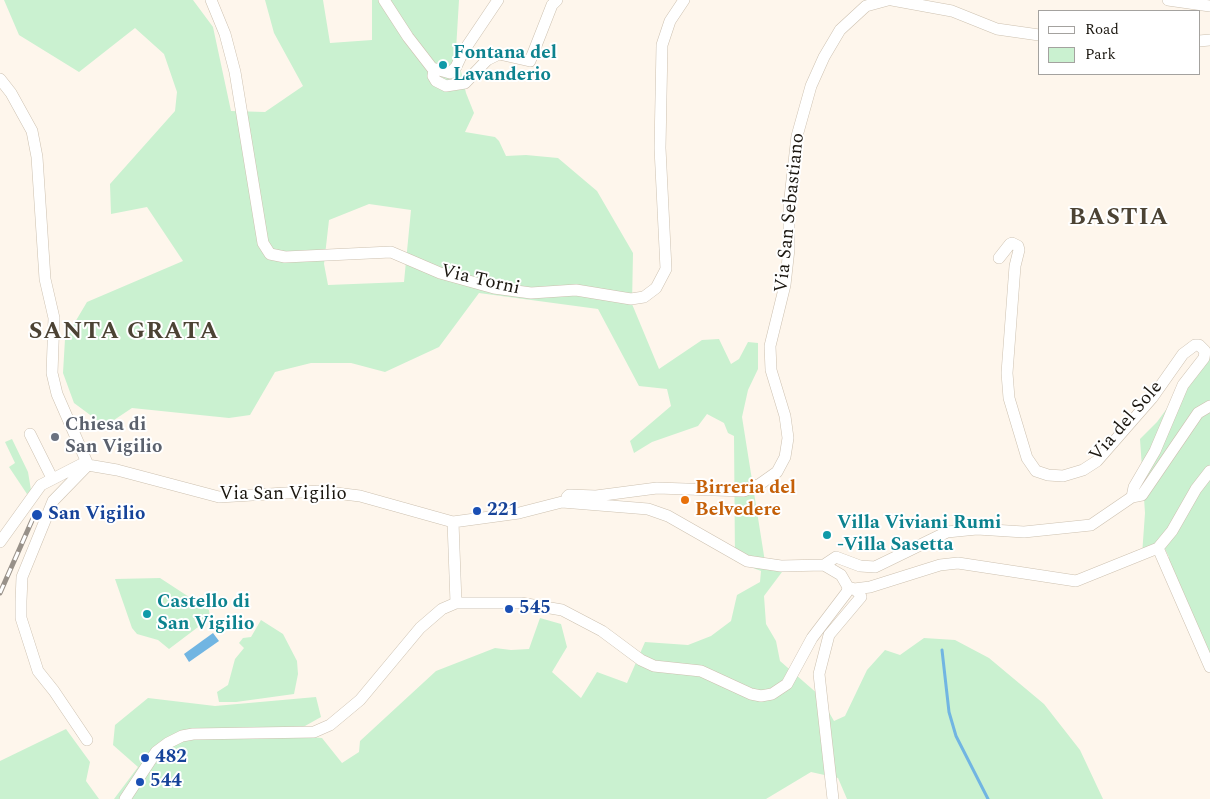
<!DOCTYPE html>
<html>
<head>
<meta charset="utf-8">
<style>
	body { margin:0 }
	#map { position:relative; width:1210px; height:799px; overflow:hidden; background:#fef6ec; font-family:Spectral,serif }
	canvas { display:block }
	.legend { position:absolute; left:1038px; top:10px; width:162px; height:65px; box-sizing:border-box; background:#fff; border:1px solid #a4a29f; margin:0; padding:6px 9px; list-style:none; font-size:15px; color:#1b1710 }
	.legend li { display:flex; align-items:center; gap:10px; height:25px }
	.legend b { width:25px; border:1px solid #a4a29f }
</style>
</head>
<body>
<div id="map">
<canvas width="1210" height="799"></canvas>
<ul class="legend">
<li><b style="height:6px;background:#fff"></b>Road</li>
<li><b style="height:14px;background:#caf1d0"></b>Park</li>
</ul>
</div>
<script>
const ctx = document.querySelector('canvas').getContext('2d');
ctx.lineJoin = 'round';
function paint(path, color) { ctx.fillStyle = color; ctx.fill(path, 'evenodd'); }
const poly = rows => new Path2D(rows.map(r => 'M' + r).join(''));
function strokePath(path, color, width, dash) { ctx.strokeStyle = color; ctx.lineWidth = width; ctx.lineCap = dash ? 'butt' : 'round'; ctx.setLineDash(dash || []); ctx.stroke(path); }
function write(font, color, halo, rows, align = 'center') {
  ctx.font = font + ' Spectral,serif'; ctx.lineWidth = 4; ctx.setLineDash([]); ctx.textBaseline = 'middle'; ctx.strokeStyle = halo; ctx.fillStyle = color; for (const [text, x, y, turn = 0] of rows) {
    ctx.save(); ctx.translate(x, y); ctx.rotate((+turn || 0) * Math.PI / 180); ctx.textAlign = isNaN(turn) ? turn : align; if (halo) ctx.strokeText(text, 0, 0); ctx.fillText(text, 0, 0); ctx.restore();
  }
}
paint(poly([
	[4,0,193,0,213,27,231,111,265,112,303,86,274,33,265,0,323,0,330,43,372,40,372,0,459,0,456,50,466,93,474,113,465,132,495,137,499,141,506,156,526,155,558,158,597,191,633,253,632,304,659,369,702,340,719,339,731,364,739,359,748,342,758,343,758,369,748,390,742,417,765,562,788,564,764,596,766,624,776,641,780,661,819,695,834,721,845,716,867,670,885,650,900,655,924,638,955,640,989,658,1044,704,1080,750,1103,799,847,799,838,778,811,772,766,799,114,799,138,767,113,745,115,725,148,698,215,706,316,697,321,717,289,735,322,738,342,763,359,752,360,741,436,671,495,648,511,650,529,649,540,618,561,624,567,647,552,672,581,698,597,672,627,683,645,642,688,645,711,636,731,621,737,595,760,582,761,571,735,561,734,436,728,433,724,423,707,414,698,426,652,442,634,453,630,441,671,406,667,389,639,386,598,309,479,293,439,347,385,372,351,363,311,363,275,372,250,415,229,418,132,408,105,426,74,403,63,373,65,339,87,302,183,261,147,207,111,214,110,184,175,111,177,92,164,54,135,28,79,72,19,35],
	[369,204,411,210,404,282,328,285,324,264,329,220],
	[1210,355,1210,662,1167,566,1169,557,1164,547,1142,555,1145,513,1140,439,1157,422,1201,362],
	[12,439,28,472,31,490,27,494,9,467,15,463,5,442],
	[160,578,209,610,210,618,169,649,158,640,137,634,132,628,115,579],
	[261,620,283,634,297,661,298,674,294,694,236,702,219,702,217,692,228,685,235,659,244,648,239,643,243,638,251,637],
	[66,729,90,762,86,781,99,799,0,799,0,761]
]), '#caf1d0');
paint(poly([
	[213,633,219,641,189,662,184,654]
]), '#71b5e2');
strokePath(poly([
	[942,650,949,712,956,736,988,799]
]), '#71b5e2', 3);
const street = poly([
	[211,0,225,34,235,72,263,243,270,254,285,257,391,252,440,273,494,288,531,293,576,290,631,299,644,297,656,288,666,269,660,148,662,45,670,21,684,0],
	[384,0,408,37,432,68,450,73,456,67,463,52,498,0],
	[892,0,952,11,997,29,1039,35],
	[1168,0,1210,6],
	[1199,41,1210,40],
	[434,70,433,76,436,81,446,86,465,83,487,60,499,54,530,61,552,5,557,0],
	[0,79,11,93,32,131,37,157,45,279,54,318,52,373,57,394,88,465],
	[999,258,1010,244,1012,243,1018,246,1019,250,1015,266,1007,373,1009,398,1027,458,1036,471,1048,475,1063,476,1083,470,1097,461,1152,398,1183,354,1195,345,1199,345,1205,351,1204,358,1183,385,1155,451,1134,487,1132,497],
	[30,434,52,478],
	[567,497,569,495,596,496,657,488,744,491,760,484,777,472,785,457,788,438,785,416,771,370,770,346,785,285,789,249,789,206,797,136,811,86,824,57,840,30,866,6,888,0],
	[453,522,456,603],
	[0,542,41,485,82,464,117,470,219,497,319,491,360,496,453,522,519,513,562,502,648,509,668,516,747,561,781,566,824,565,841,575,848,587],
	[1158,548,1210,667],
	[824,565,836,557,860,566,875,567,947,532,977,529,1024,532,1091,525,1132,497,1142,495,1198,413,1210,406],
	[848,587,854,589,870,587,940,565,958,563,1076,581,1158,548,1172,531,1196,489,1210,471],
	[87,740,54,691,38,671,21,618,21,601,22,577,53,501,88,465],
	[125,799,156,752,168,743,182,736,193,734,314,732,330,725,360,700,420,628,442,609,456,603,521,603,562,610,602,631,641,660,654,666,701,671,751,694,761,696,772,694,787,684,812,638,847,592,848,587],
	[833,799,819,674,829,635,861,597,859,593,854,589]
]);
strokePath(street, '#cdc1b0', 12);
strokePath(street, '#fff', 11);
const rail = poly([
	[0,593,34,516]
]);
strokePath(rail, '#989189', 5);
strokePath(rail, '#fff', 3, [9]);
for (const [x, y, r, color] of [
	[443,65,5,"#0f9aa8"],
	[55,437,5,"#6b7280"],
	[685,500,5,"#e8710a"],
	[477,511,5,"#1a4fb4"],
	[37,515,6,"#1a4fb4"],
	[827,535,5,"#0f9aa8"],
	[509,609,5,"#1a4fb4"],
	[147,614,5,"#0f9aa8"],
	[145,758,5,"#1a4fb4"],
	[140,782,5,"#1a4fb4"]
]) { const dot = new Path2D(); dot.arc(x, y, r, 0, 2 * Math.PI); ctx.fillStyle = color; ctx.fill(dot); strokePath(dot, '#fff', 2); }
write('bold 19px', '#0d838f', '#fff', [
	["Fontana del",453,54],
	["Lavanderio",453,76],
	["Villa Viviani Rumi",837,524],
	["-Villa Sasetta",837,546],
	["Castello di",157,603],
	["San Vigilio",157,625]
], 'left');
write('19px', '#1b1710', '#fff', [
	["Via San Sebastiano",791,213,-84],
	["Via Torni",480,281,13],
	["Via del Sole",1127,422,-49],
	["Via San Vigilio",283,495]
]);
write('bold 19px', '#5b616d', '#fff', [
	["Chiesa di",65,426],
	["San Vigilio",65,448]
], 'left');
write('bold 19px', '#c56008', '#fff', [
	["Birreria del",695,489],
	["Belvedere",695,511]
], 'left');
write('bold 19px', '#164399', '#fff', [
	["221",487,511],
	["San Vigilio",48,515],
	["545",519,609],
	["482",155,758],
	["544",150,782]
], 'left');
ctx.letterSpacing = '1px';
write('bold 24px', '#4c4334', '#fff', [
	["BASTIA",1119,219],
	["SANTA GRATA",124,333]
]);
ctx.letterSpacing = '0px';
</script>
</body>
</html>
